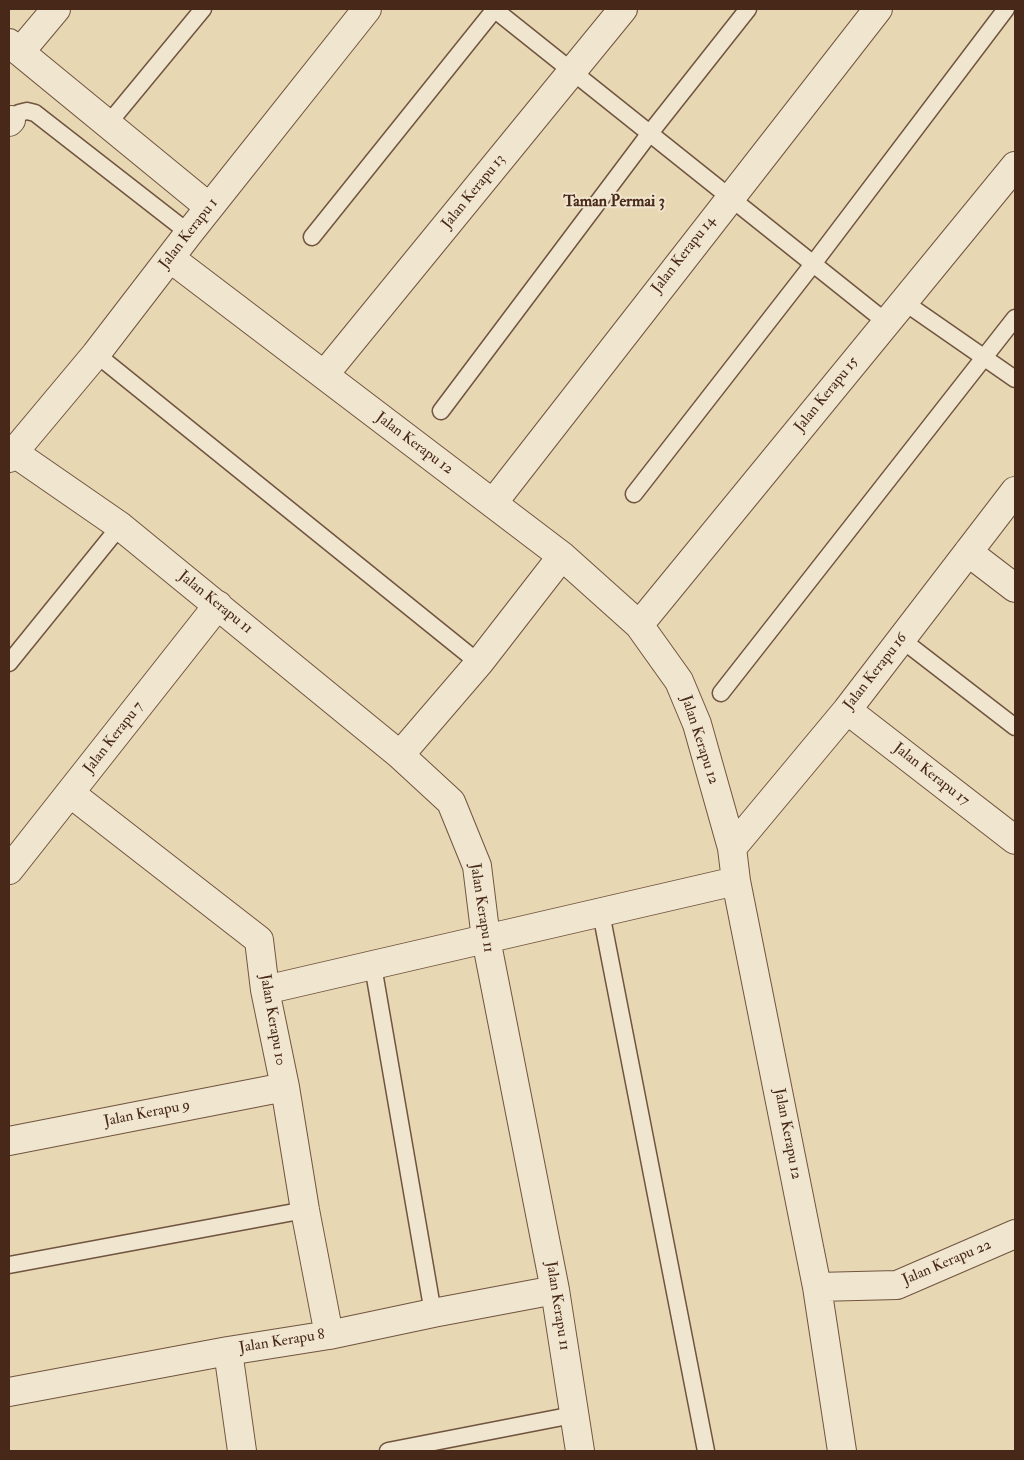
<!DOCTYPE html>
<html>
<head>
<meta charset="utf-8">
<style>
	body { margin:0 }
	#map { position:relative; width:1024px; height:1460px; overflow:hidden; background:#e8d7b3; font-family:"IM FELL Double Pica",serif }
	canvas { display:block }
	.frame { position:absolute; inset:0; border:10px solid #482919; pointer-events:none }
</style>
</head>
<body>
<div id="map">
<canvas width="1024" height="1460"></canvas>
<div class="frame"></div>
</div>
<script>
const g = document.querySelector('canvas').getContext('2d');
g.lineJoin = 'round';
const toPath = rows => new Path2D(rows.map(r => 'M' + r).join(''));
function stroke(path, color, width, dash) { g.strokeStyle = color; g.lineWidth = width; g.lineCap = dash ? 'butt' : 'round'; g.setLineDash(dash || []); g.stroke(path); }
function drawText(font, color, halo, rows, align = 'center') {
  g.font = font + ' "IM FELL Double Pica",serif'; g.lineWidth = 4; g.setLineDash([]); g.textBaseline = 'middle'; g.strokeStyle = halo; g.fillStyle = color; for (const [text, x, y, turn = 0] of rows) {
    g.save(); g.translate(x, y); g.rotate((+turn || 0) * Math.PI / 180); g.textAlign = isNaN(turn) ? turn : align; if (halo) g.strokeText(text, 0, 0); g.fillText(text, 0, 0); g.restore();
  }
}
const lane = toPath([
	[494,9,886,322],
	[11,120,19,113,27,111,35,113,189,233],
	[108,124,203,9],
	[312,237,495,9],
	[904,302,1015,379],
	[96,354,479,663],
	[441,411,650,133,748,9],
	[634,494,813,264,1006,9],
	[901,639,1015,727],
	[9,663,120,526],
	[721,693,1015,318],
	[601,913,706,1451],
	[373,966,433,1313],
	[9,1265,305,1210],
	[388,1451,573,1415]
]);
const street = toPath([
	[9,43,209,207],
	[20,52,56,9],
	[9,122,11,120],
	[170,258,562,556,639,625,679,681,697,724,732,848,736,881,817,1287,842,1451],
	[324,375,623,9],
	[13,452,120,526,400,755,451,802,477,866,486,939,555,1290,580,1451],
	[9,458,96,354,189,233,367,9],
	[493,503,878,9],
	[968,552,1015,588],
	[639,625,1015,166],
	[847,710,1015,840],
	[400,755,479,663,562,556],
	[70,793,259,940,265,990,285,1087,305,1210,329,1335],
	[732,848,847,710,1015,491],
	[9,870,218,605],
	[265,990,736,881],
	[9,1141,285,1087],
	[817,1287,897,1285,1015,1234],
	[228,1351,242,1451],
	[9,1392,228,1351,329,1335,433,1313,555,1290]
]);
stroke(lane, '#705440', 19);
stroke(street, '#705440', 30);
stroke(lane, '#f0e5ce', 16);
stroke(street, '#f0e5ce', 28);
drawText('15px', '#482919', '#f0e5ce', [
	["Jalan Kerapu 13",474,192,-51],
	["Jalan Kerapu 1",189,234,-52],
	["Jalan Kerapu 14",684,255,-52],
	["Jalan Kerapu 15",827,395,-51],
	["Jalan Kerapu 12",414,444,37],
	["Jalan Kerapu 11",215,603,39],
	["Jalan Kerapu 16",876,672,-52],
	["Jalan Kerapu 7",114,738,-52],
	["Jalan Kerapu 12",699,740,72],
	["Jalan Kerapu 17",931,775,38],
	["Jalan Kerapu 11",481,908,81],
	["Jalan Kerapu 10",272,1020,80],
	["Jalan Kerapu 9",147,1114,-11],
	["Jalan Kerapu 12",787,1134,79],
	["Jalan Kerapu 22",947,1263,-23],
	["Jalan Kerapu 11",557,1306,81],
	["Jalan Kerapu 8",282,1342,-9]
]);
drawText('bold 16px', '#482919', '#f0e5ce', [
	["Taman Permai 3",614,203]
]);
</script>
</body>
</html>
